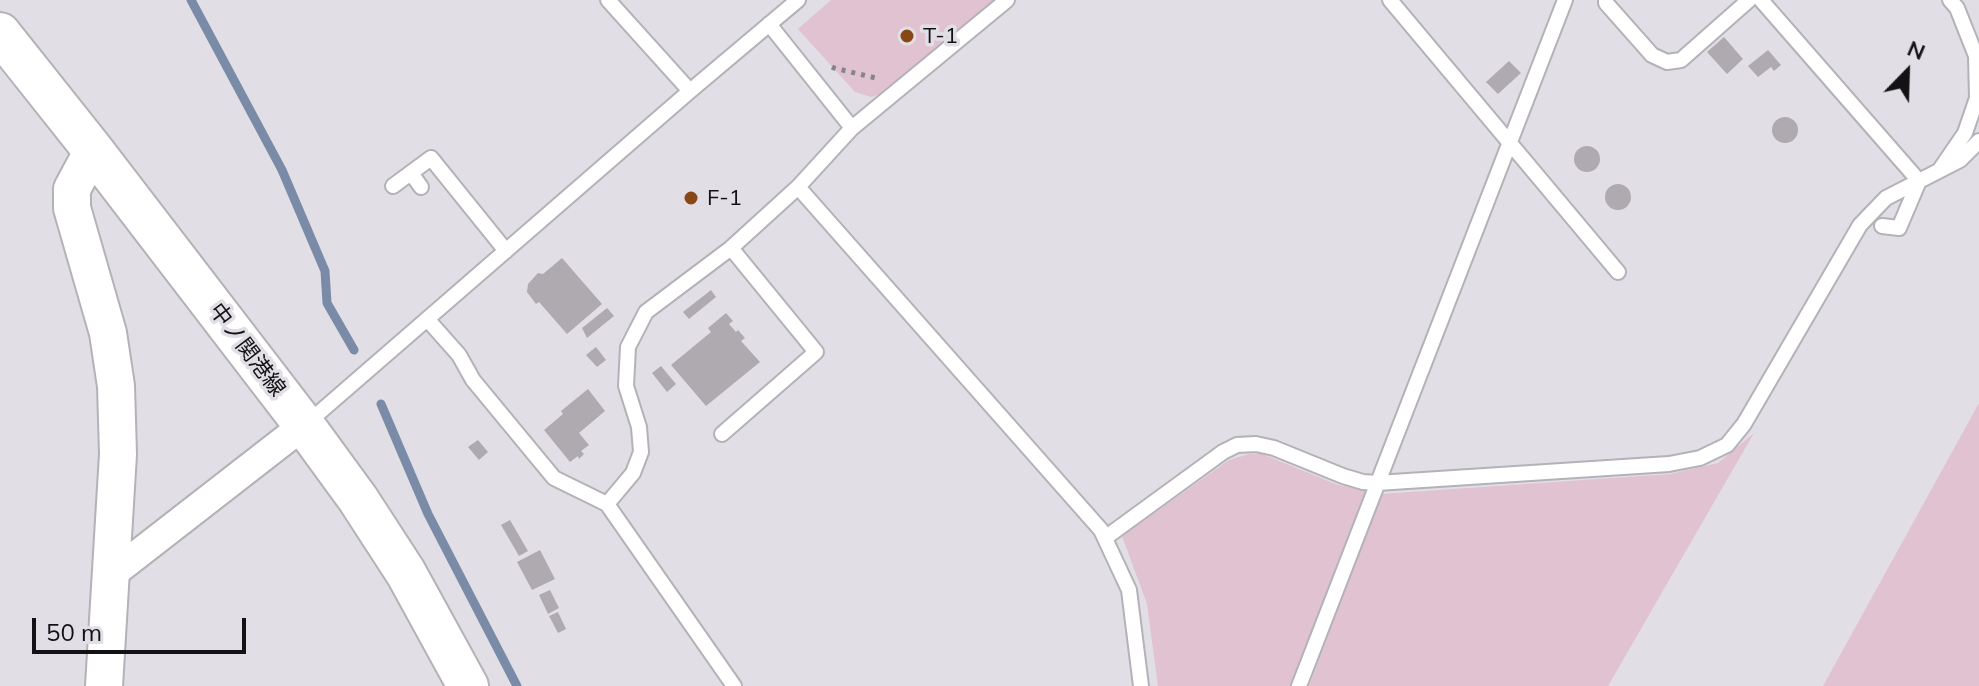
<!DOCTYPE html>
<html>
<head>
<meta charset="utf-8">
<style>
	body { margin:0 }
	#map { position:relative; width:1979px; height:686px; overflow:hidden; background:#e1dfe5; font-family:Mulish,sans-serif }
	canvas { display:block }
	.north { position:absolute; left:1867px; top:32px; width:80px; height:80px; -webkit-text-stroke:6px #e1dfe5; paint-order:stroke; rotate:23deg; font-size:22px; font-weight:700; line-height:32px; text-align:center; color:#121113 }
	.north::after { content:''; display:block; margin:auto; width:28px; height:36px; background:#121113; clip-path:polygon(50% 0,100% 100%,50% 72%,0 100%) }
	.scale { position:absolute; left:32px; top:618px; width:214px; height:36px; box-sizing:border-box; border:4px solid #121113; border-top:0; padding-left:10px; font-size:24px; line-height:28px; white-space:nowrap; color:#121113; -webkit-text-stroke:6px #e1dfe5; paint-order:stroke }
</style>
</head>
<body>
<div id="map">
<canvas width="1979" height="686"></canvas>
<div class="north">N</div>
<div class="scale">50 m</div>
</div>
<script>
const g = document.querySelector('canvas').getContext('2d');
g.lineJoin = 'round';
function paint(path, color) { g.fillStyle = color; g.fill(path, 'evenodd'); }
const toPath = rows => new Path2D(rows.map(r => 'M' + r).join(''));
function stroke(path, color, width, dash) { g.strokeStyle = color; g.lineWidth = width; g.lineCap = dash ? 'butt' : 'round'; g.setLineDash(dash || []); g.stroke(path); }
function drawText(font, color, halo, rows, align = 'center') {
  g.font = font + ' Mulish,"Noto Sans JP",sans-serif'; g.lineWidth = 7; g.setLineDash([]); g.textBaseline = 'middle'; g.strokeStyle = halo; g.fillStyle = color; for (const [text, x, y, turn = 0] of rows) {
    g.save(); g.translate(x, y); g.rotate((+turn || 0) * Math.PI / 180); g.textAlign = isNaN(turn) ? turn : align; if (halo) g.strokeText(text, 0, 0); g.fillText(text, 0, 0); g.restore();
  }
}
paint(toPath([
	[831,0,999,0,887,92,871,97,855,92,798,29],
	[1979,403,1979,686,1823,686],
	[1754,433,1608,686,1309,686,1381,494,1670,474,1718,463],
	[1249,454,1262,454,1338,485,1370,490,1295,686,1158,686,1147,604,1122,536,1229,460]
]), '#e1c2d1');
stroke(toPath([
	[191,0,282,170,325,271,327,303,354,350],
	[381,404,428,514,517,686]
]), '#798ba7', 9);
paint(toPath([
	[1724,37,1743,59,1727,74,1707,52],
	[1768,50,1781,65,1774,71,1771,67,1758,77,1748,66],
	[1509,61,1521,73,1498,94,1486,82],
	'1772 130a13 13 0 1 1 26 0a13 13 0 1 1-26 0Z',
	'1574 159a13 13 0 1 1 26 0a13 13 0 1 1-26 0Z',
	'1605 197a13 13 0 1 1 26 0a13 13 0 1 1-26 0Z',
	[562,258,602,304,567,334,539,302,536,304,527,292,528,284,538,273,543,274],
	[711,290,716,297,689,319,683,312],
	[607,308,614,316,587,338,582,328],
	[726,313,733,321,729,324,736,332,738,330,745,338,741,341,760,362,706,406,671,365,711,332,708,328],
	[596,347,606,360,597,367,586,355],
	[661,366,676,384,667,392,652,373],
	[588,389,605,411,579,433,589,445,581,451,584,454,579,459,578,456,570,462,544,430,563,414,561,411],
	[478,440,488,452,479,460,468,447],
	[510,520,528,551,519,556,501,525],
	[540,550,555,579,532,590,517,562],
	[550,590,559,608,548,614,539,595],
	[558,612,566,629,558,633,549,616]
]), '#aeaaaf');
const service = toPath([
	[608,0,690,91],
	[1390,0,1618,272],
	[1606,0,1606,3,1652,55,1667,62,1681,60,1749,0],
	[1761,0,1919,181,1960,160,1979,141],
	[769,24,852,128],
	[1941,168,1965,133,1977,98,1976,56,1957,8,1950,0],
	[411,173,421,187],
	[393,186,431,158,506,251],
	[798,187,1101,530,1129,590,1141,686],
	[427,319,459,355,473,380,554,478,607,504,734,686],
	[305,425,690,91,798,0],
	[722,434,816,352,731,248],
	[607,504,633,473,641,452,639,427,626,386,628,347,646,312,731,248,798,187,852,128,1007,0],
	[1105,538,1223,452,1237,445,1256,444,1274,448,1343,476,1363,482,1377,483,1669,464,1700,458,1727,445,1744,424,1860,225,1886,198,1919,181,1899,228,1882,226],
	[1299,686,1565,0]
]);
const minor = toPath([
	[111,575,304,425]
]);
const tertiary = toPath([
	[93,150,72,189,72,208,108,333,116,386,118,454,104,686]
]);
const secondary = toPath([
	[0,33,93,150,304,425,358,499,406,573,468,686]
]);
stroke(service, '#b4b2b8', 18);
stroke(minor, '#b4b2b8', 32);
stroke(tertiary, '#b4b2b8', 40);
stroke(secondary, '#b4b2b8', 44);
stroke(toPath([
	[832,67,834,68,880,79]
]), '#868488', 5, [4, 6]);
stroke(service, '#fff', 14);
stroke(minor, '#fff', 28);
stroke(tertiary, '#fff', 36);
stroke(secondary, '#fff', 40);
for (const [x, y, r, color] of [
	[907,36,8,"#884714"],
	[691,198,8,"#884714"]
]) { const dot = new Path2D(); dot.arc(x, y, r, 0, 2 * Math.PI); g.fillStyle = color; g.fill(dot); stroke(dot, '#e1dfe5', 3); }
drawText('22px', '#121113', '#e1dfe5', [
	["T-1",923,36],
	["F-1",707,198]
], 'left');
drawText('22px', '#121113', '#e1dfe5', [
	["中ノ関港線",247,350,53]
]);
</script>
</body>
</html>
